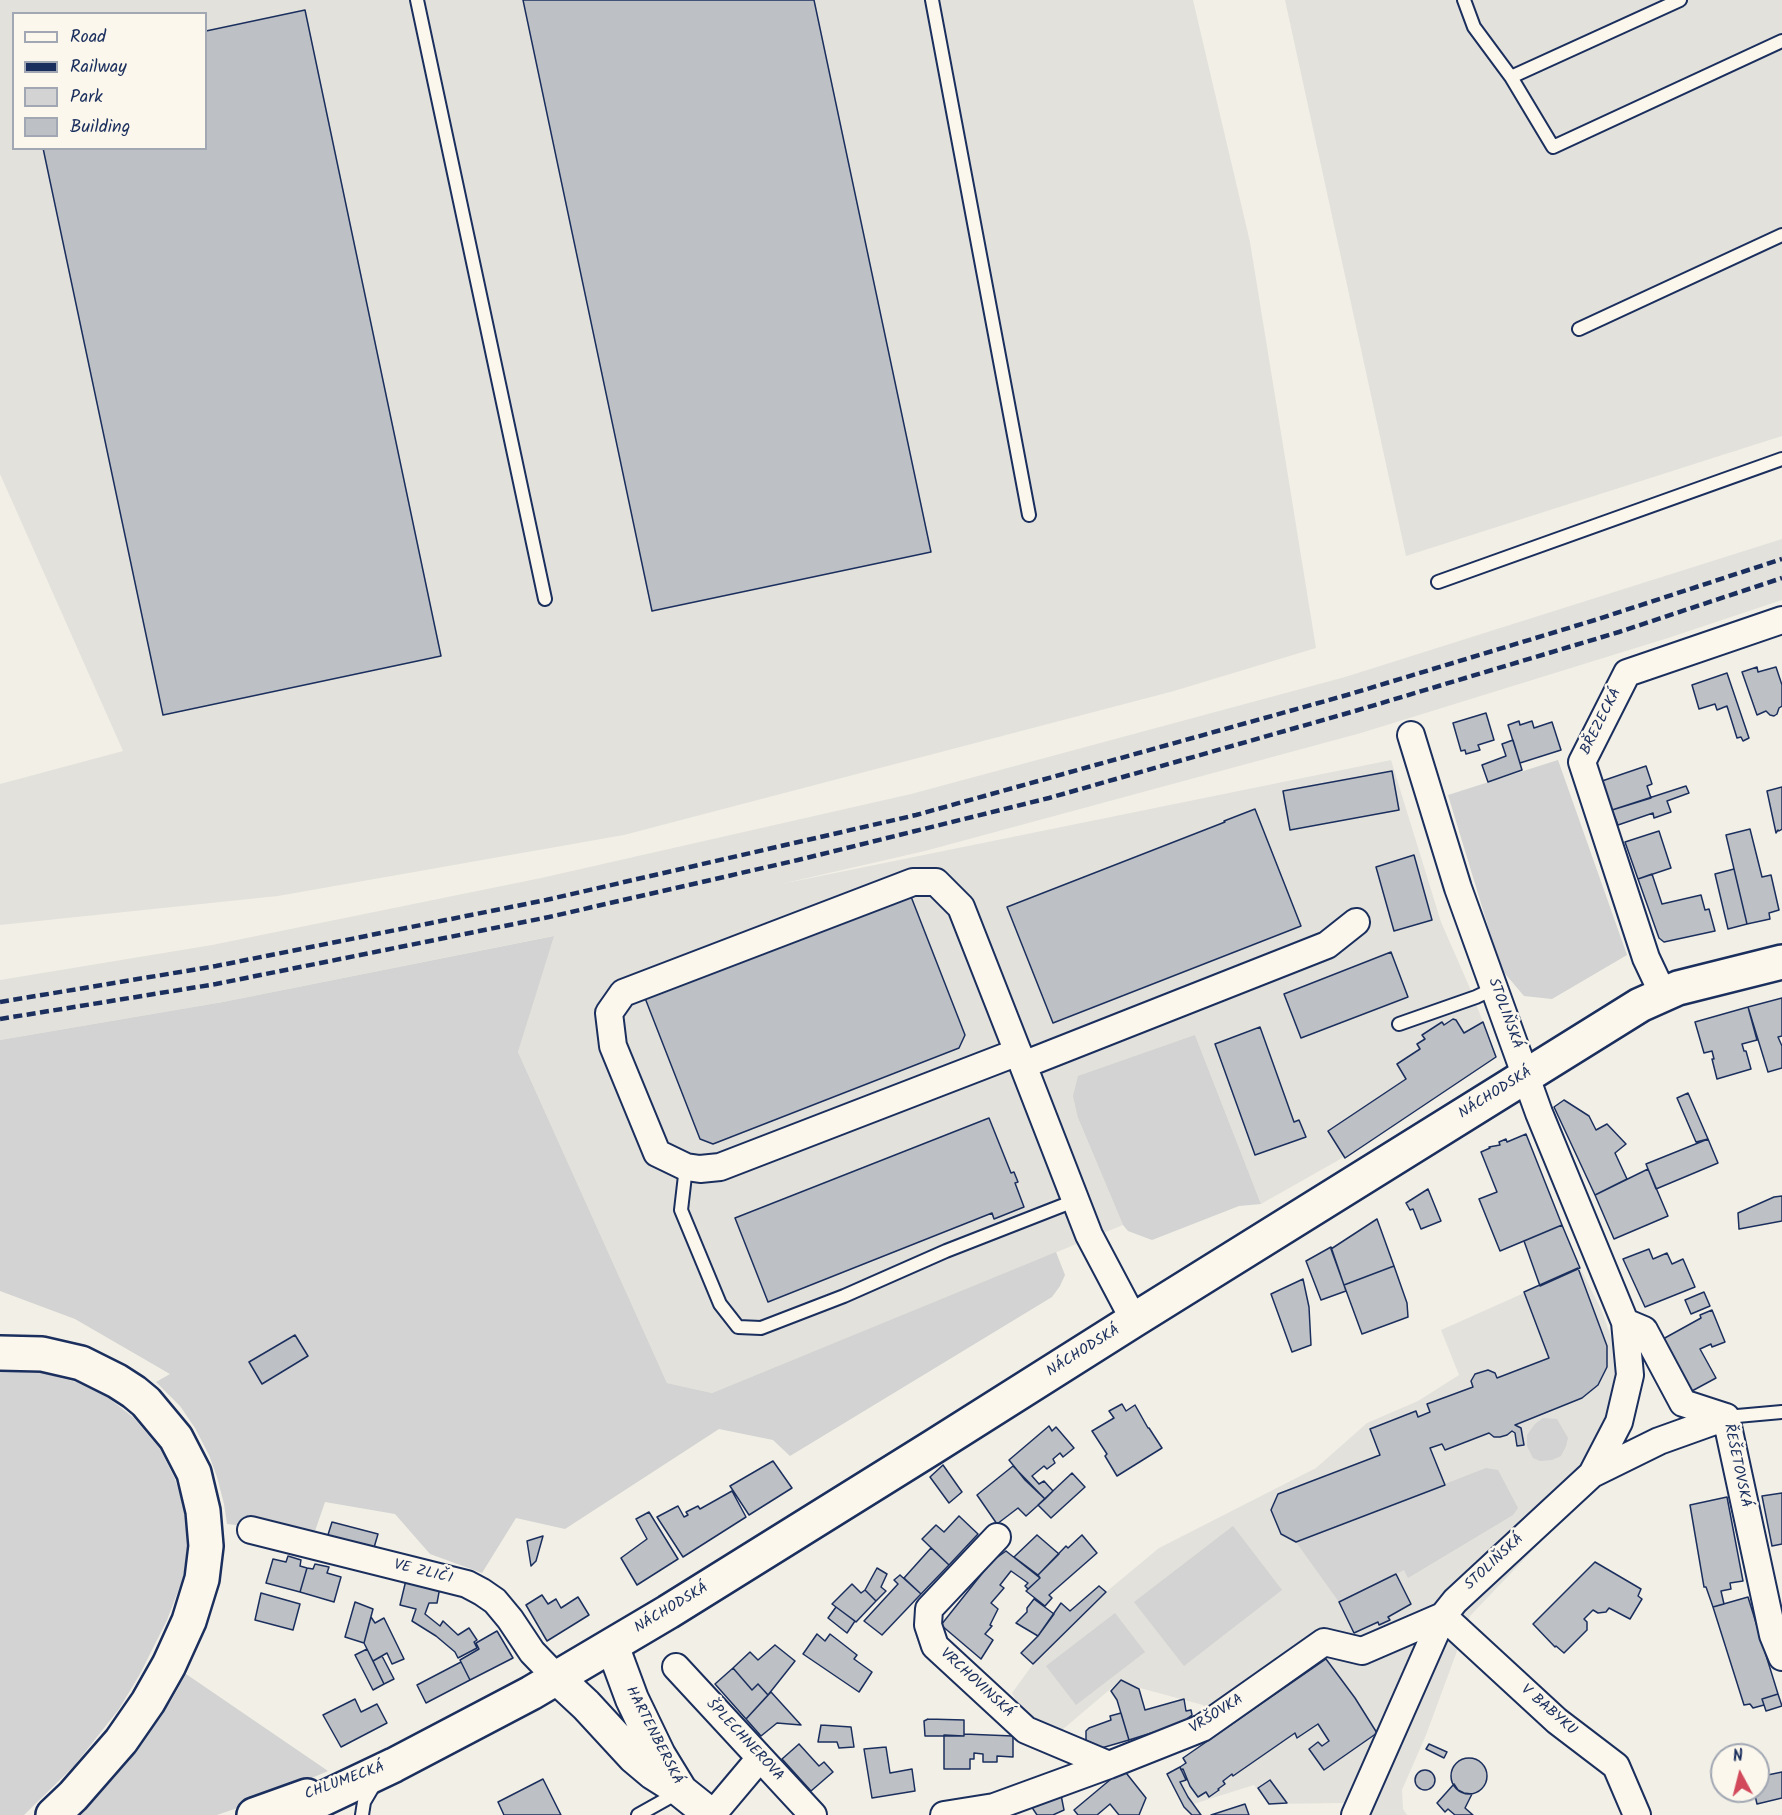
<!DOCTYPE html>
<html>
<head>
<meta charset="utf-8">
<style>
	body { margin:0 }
	#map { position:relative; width:1782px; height:1815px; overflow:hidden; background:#f2efe6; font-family:Kalam,sans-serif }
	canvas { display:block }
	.legend { position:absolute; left:12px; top:12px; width:195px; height:138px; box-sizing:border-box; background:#fbf7ec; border:2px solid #a1a7b3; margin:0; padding:8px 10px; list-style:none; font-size:18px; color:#1b2f5e }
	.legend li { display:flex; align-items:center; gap:12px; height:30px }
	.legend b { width:30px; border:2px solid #a1a7b3 }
	.north { position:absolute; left:1710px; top:1743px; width:60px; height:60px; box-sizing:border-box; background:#fbf7ec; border:2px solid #a1a7b3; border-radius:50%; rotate:353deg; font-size:16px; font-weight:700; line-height:24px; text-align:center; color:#1b2f5e }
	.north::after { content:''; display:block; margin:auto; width:21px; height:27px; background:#d1495b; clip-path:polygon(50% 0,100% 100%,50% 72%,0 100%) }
</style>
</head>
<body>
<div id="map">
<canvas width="1782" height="1815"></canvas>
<ul class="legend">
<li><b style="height:8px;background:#fbf7ec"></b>Road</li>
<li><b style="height:8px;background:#1b2f5e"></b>Railway</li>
<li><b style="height:16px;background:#d2d3d2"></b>Park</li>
<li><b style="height:16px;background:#bdc0c4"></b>Building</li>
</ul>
<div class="north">N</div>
</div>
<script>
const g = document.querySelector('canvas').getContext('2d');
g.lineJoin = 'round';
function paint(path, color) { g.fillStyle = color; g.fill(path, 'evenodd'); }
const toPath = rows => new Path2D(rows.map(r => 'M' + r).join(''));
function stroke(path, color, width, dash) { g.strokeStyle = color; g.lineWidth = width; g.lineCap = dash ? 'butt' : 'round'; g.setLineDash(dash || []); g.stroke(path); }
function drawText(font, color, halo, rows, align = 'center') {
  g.font = font + ' Kalam,sans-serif'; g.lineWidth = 5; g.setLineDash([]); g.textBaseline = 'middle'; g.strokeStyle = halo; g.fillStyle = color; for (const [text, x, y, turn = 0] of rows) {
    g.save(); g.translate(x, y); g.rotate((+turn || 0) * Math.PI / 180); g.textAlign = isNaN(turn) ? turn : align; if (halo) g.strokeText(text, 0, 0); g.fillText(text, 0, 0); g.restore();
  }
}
paint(toPath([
	[0,0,1193,0,1250,242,1316,648,1174,691,624,835,278,896,0,925,0,784,123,751,0,474],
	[14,14,206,14,206,148,14,148],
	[1285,0,1782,0,1782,436,1406,556],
	[1782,539,1782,600,1668,638,1361,733,925,851,781,884,1391,760,1441,922,1469,986,1496,1055,1337,1161,1261,1204,1195,1035,1078,1118,1123,1225,712,1393,667,1383,518,1052,553,936,223,1002,0,1040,0,980,212,945,541,878,911,794,1345,677],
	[1580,1268,1601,1309,1616,1351,1619,1379,1615,1410,1574,1507,1470,1616,1426,1735,1402,1790,1403,1809,1407,1815,1362,1815,1345,1803,1269,1804,1254,1785,1184,1807,1167,1774,1186,1764,1183,1758,1220,1729,1203,1705,1140,1688,1121,1680,1055,1736,1029,1725,1012,1693,1033,1664,1106,1592,1159,1548,1316,1468,1367,1423,1418,1401,1459,1375,1441,1330]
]), '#e2e1dc');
paint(toPath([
	[1558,760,1627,955,1552,999,1524,996,1501,969,1448,795],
	[554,936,518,1052,667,1383,712,1393,1056,1252,1065,1275,1060,1286,1052,1297,790,1456,773,1440,719,1429,565,1529,516,1518,482,1573,430,1554,395,1514,325,1502,314,1534,227,1524,224,1504,217,1477,209,1455,195,1428,180,1406,156,1382,170,1374,75,1319,0,1291,0,1040,223,1002],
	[1195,1035,1261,1204,1239,1206,1152,1240,1128,1231,1123,1225,1078,1118,1073,1096,1078,1076],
	[0,1371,43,1373,76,1382,107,1397,133,1417,160,1449,175,1479,184,1508,188,1541,183,1578,167,1620,140,1674,119,1709,74,1766,24,1815,0,1815],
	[1543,1418,1557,1419,1568,1438,1566,1446,1561,1456,1552,1460,1540,1461,1533,1458,1527,1446,1527,1435,1535,1424],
	[1486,1468,1498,1470,1518,1508,1513,1515,1408,1578,1404,1570,1339,1602,1296,1542],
	[1233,1526,1282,1590,1184,1666,1134,1602],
	[1115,1613,1145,1652,1076,1705,1046,1666],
	[186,1674,328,1771,258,1801,217,1815,77,1815,98,1795,129,1761,171,1701]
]), '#d2d3d2');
const building = toPath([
	[523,0,814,0,931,552,652,611,523,0],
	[305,10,441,656,163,715,43,148,206,148,206,31,305,10],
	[1757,667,1758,672,1776,667,1782,685,1782,706,1779,708,1777,714,1774,716,1770,715,1766,711,1757,715,1742,672,1757,667],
	[1727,673,1749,738,1743,741,1741,737,1737,738,1727,706,1717,710,1715,704,1699,709,1692,685,1727,673],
	[1486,713,1494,740,1478,745,1480,750,1466,754,1465,750,1461,751,1453,723,1486,713],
	[1519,721,1520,725,1532,721,1534,728,1552,722,1561,750,1520,763,1508,725,1519,721],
	[1513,740,1522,770,1488,782,1482,765,1506,756,1502,744,1513,740],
	[1646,766,1652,784,1647,786,1651,798,1612,810,1602,781,1646,766],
	[1392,771,1399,810,1290,830,1283,791,1392,771],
	[1686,786,1689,793,1667,801,1671,812,1654,818,1653,813,1618,825,1612,810,1686,786],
	[1782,787,1782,829,1779,831,1778,830,1776,833,1767,791,1782,787],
	[1255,809,1301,926,1053,1023,1007,907,1225,822,1224,821,1255,809],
	[1750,829,1762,877,1771,875,1779,910,1769,913,1770,919,1747,924,1726,835,1750,829],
	[1659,831,1671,868,1638,879,1625,842,1659,831],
	[1414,855,1432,920,1394,931,1376,867,1414,855],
	[1734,869,1747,924,1728,929,1715,874,1734,869],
	[1652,874,1662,904,1701,895,1705,910,1709,909,1715,931,1664,942,1659,938,1638,879,1652,874],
	[910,894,965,1035,959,1048,713,1144,700,1139,645,998,910,894],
	[1391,952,1408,997,1301,1038,1284,994,1391,952],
	[1782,998,1782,1036,1778,1037,1782,1046,1782,1068,1768,1072,1748,1007,1782,998],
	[1748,1007,1757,1040,1742,1044,1744,1051,1746,1051,1751,1069,1717,1079,1712,1059,1714,1059,1712,1051,1704,1053,1695,1022,1748,1007],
	[1453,1019,1456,1020,1464,1033,1483,1022,1496,1057,1345,1158,1328,1131,1406,1079,1397,1064,1420,1049,1417,1044,1425,1039,1422,1035,1442,1022,1444,1025,1453,1019],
	[1260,1027,1294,1122,1299,1120,1306,1137,1255,1155,1215,1044,1260,1027],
	[1688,1093,1708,1139,1696,1142,1677,1098,1688,1093],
	[1564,1100,1589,1116,1596,1130,1607,1124,1626,1144,1615,1153,1627,1179,1595,1195,1554,1107,1564,1100],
	[989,1118,1011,1173,1014,1172,1018,1182,1015,1183,1024,1207,994,1219,992,1213,768,1302,735,1218,989,1118],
	[1526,1134,1562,1225,1500,1251,1479,1199,1497,1192,1481,1152,1490,1148,1489,1147,1500,1145,1499,1142,1506,1139,1507,1142,1526,1134],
	[1708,1139,1718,1163,1656,1189,1646,1164,1708,1139],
	[1648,1169,1668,1216,1614,1239,1595,1195,1648,1169],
	[1428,1189,1441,1221,1421,1229,1413,1209,1410,1210,1406,1203,1428,1189],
	[1782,1196,1782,1221,1739,1229,1738,1213,1774,1197,1782,1196],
	[1377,1219,1394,1266,1344,1285,1331,1249,1377,1219],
	[1562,1225,1580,1268,1540,1286,1524,1241,1562,1225],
	[1331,1247,1346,1291,1321,1300,1306,1261,1331,1247],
	[1649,1249,1653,1259,1667,1253,1672,1264,1683,1259,1695,1287,1645,1307,1623,1259,1649,1249],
	[1394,1266,1407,1303,1408,1317,1362,1334,1344,1285,1394,1266],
	[1578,1268,1607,1346,1607,1367,1598,1385,1582,1398,1515,1425,1521,1428,1524,1445,1517,1446,1515,1433,1512,1431,1507,1435,1500,1437,1494,1437,1489,1433,1445,1450,1442,1444,1430,1448,1445,1485,1296,1542,1281,1534,1271,1510,1278,1494,1380,1455,1370,1429,1416,1411,1418,1417,1430,1412,1427,1404,1473,1387,1471,1381,1475,1374,1488,1370,1495,1373,1497,1378,1549,1358,1524,1292,1578,1268],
	[1303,1279,1309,1307,1311,1345,1292,1352,1271,1294,1303,1279],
	[1704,1292,1710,1306,1691,1314,1685,1300,1704,1292],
	[1712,1310,1725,1342,1712,1347,1711,1344,1700,1349,1716,1378,1692,1391,1663,1339,1701,1318,1700,1315,1712,1310],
	[295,1335,308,1356,262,1384,249,1362,295,1335],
	[1122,1404,1126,1411,1135,1405,1148,1428,1149,1428,1162,1448,1117,1476,1105,1456,1107,1454,1092,1431,1114,1418,1109,1411,1122,1404],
	[1049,1426,1052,1431,1056,1427,1074,1448,1063,1457,1060,1453,1053,1459,1055,1463,1047,1469,1044,1466,1032,1476,1039,1484,1044,1481,1053,1491,1045,1499,1025,1480,1009,1460,1049,1426],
	[773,1461,792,1488,749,1515,730,1486,773,1461],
	[943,1465,962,1492,949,1503,930,1477,943,1465],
	[1013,1466,1045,1499,1026,1516,1018,1508,997,1524,977,1495,1013,1466],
	[1072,1473,1085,1487,1051,1518,1038,1505,1072,1473],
	[732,1491,746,1517,683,1557,657,1517,678,1506,684,1517,688,1515,686,1512,698,1506,700,1509,732,1491],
	[1782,1493,1782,1544,1772,1546,1762,1496,1782,1493],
	[1727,1497,1743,1581,1730,1583,1731,1589,1721,1591,1724,1604,1713,1607,1706,1587,1704,1587,1690,1505,1727,1497],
	[649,1512,678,1559,637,1585,621,1558,647,1539,636,1519,649,1512],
	[959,1516,978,1534,949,1565,922,1539,936,1525,944,1532,959,1516],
	[332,1522,378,1534,373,1551,327,1538,332,1522],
	[1037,1535,1059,1554,1038,1575,1014,1557,1037,1535],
	[1082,1535,1097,1553,1049,1595,1052,1598,1045,1606,1026,1591,1040,1578,1038,1575,1066,1546,1068,1548,1082,1535],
	[543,1536,536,1561,531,1566,527,1541,543,1536],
	[931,1548,949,1565,921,1594,904,1578,931,1548],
	[1006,1551,1040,1578,1028,1589,1025,1586,1028,1583,1011,1571,1000,1585,1004,1588,991,1603,998,1609,990,1625,992,1626,985,1634,993,1640,981,1659,941,1625,992,1561,1006,1551],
	[288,1556,301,1560,300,1566,307,1568,300,1592,266,1583,273,1559,286,1562,288,1556],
	[1595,1562,1641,1589,1638,1596,1642,1599,1630,1619,1609,1608,1606,1612,1598,1613,1593,1610,1584,1619,1587,1622,1587,1630,1564,1653,1556,1646,1555,1647,1533,1624,1595,1562],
	[315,1564,329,1567,327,1573,341,1577,334,1602,300,1592,307,1568,313,1569,315,1564],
	[877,1568,887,1574,881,1587,886,1591,876,1601,865,1590,877,1568],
	[1396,1574,1411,1604,1388,1617,1390,1620,1379,1625,1378,1622,1354,1633,1339,1602,1396,1574],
	[900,1575,921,1594,882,1635,864,1621,898,1584,894,1580,900,1575],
	[406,1580,440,1587,437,1603,429,1603,425,1614,440,1626,443,1621,458,1635,469,1628,477,1640,474,1642,477,1648,458,1658,455,1652,436,1636,412,1621,416,1609,400,1605,406,1580],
	[852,1584,861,1593,865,1590,876,1601,856,1622,832,1604,852,1584],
	[1099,1586,1106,1592,1033,1664,1021,1653,1038,1636,1061,1603,1070,1611,1099,1586],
	[261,1593,300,1604,293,1630,255,1620,261,1593],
	[542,1595,548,1604,556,1599,561,1608,578,1597,589,1615,547,1641,526,1605,542,1595],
	[1748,1597,1778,1694,1762,1699,1764,1705,1753,1708,1750,1704,1744,1705,1713,1607,1748,1597],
	[1034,1599,1054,1614,1038,1636,1016,1623,1027,1612,1027,1608,1034,1599],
	[355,1602,373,1609,364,1643,345,1637,355,1602],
	[836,1607,855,1621,847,1633,828,1618,836,1607],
	[371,1617,375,1623,384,1618,404,1659,392,1664,387,1653,373,1661,364,1643,371,1617],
	[497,1631,513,1658,470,1680,460,1660,479,1649,476,1643,497,1631],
	[817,1634,825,1641,830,1634,857,1655,854,1659,872,1672,859,1692,803,1654,817,1634],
	[775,1645,795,1661,768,1695,758,1684,752,1690,733,1668,750,1652,758,1660,775,1645],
	[367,1649,384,1684,373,1690,355,1655,367,1649],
	[382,1656,394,1679,384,1684,373,1661,382,1656],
	[1326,1659,1355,1698,1377,1733,1324,1770,1309,1749,1318,1742,1322,1746,1329,1741,1318,1724,1297,1738,1295,1733,1233,1776,1232,1774,1223,1781,1225,1784,1218,1789,1219,1790,1209,1797,1206,1792,1198,1797,1190,1786,1183,1769,1181,1770,1180,1767,1186,1763,1183,1758,1326,1659],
	[461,1662,470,1680,426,1703,417,1685,461,1662],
	[733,1668,752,1690,758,1684,768,1695,746,1719,715,1684,733,1668],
	[1121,1680,1139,1689,1145,1710,1184,1699,1186,1711,1191,1710,1192,1715,1180,1724,1129,1740,1117,1700,1111,1691,1121,1680],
	[771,1692,801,1725,777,1723,761,1736,746,1719,771,1692],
	[1778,1694,1782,1706,1766,1711,1762,1699,1778,1694],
	[355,1699,361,1712,377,1704,387,1723,341,1747,323,1715,355,1699],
	[1121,1713,1129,1740,1098,1749,1086,1746,1086,1731,1089,1728,1111,1720,1110,1716,1121,1713],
	[928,1719,964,1720,964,1736,925,1736,924,1721,928,1719],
	[821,1725,851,1727,854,1747,839,1748,837,1742,818,1742,821,1725],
	[964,1734,1013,1736,1013,1757,997,1756,997,1762,983,1762,983,1754,974,1753,974,1759,970,1759,970,1769,944,1769,944,1735,964,1736,964,1734],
	[799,1744,819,1766,824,1762,833,1772,811,1791,782,1759,799,1744],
	[1429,1744,1447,1752,1444,1758,1426,1749,1429,1744],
	[886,1747,890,1773,912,1769,915,1791,872,1798,864,1749,886,1747],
	'1451 1776a18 18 0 1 1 36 0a18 18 0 1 1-36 0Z',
	[1180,1767,1186,1780,1180,1782,1188,1797,1201,1815,1192,1815,1184,1807,1167,1774,1180,1767],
	[1123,1769,1146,1798,1139,1815,1119,1815,1110,1804,1097,1815,1078,1815,1074,1810,1123,1769],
	'1415 1780a10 10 0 1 1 20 0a10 10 0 1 1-20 0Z',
	[1782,1772,1782,1798,1757,1804,1754,1791,1758,1791,1758,1777,1782,1772],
	[543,1779,561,1815,504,1815,498,1802,543,1779],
	[1270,1780,1287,1803,1269,1804,1258,1788,1270,1780],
	[1454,1784,1458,1790,1464,1793,1472,1794,1465,1808,1473,1815,1455,1815,1448,1809,1445,1812,1437,1803,1454,1784],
	[1061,1795,1064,1810,1053,1815,1037,1815,1031,1806,1061,1795],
	[1245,1804,1249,1815,1211,1815,1245,1804]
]);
paint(building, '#bdc0c4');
stroke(building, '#1b2f5e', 1.5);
const service = toPath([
	[417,0,545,599],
	[932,0,1029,515],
	[1464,0,1474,27,1511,77,1553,147,1782,41],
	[1511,77,1680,0],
	[1579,329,1782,235],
	[1438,582,1782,459],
	[1399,1024,1476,997,1495,988],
	[686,1167,681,1210,720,1304,738,1327,761,1328,844,1296,946,1251,1074,1201],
	[1726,1417,1782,1412],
	[362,1815,364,1802,374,1785],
	[638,1815,679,1792]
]);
const minor = toPath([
	[1663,994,1646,958,1582,762,1627,673,1782,620],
	[1018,1052,720,1167,700,1169,686,1167,657,1153,613,1046,609,1013,623,993,913,882,936,882,961,907,1023,1065],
	[1134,1320,1089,1235,1023,1065,1327,945,1356,922],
	[1625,1322,1644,1330,1683,1403,1726,1417],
	[1592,1474,1659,1441,1726,1417,1773,1635,1782,1657],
	[251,1530,467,1584,482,1592,495,1601,510,1619,532,1652,557,1678],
	[997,1537,929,1609,928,1625,935,1646,1026,1730,1109,1765],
	[1443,1616,1557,1721,1616,1766,1637,1815],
	[676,1667,813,1815],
	[712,1815,760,1758],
	[944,1815,994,1807,1109,1765,1202,1728,1324,1642,1362,1651,1443,1616],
	[1355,1815,1443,1616,1455,1601,1592,1474,1619,1422,1630,1375,1625,1322,1539,1113,1458,888,1411,735]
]);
const tertiary = toPath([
	[612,1645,632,1699,659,1755,681,1791,711,1815],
	[557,1678,586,1705,634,1757,653,1773,672,1785]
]);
const secondary = toPath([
	[254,1815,307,1796],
	[289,1815,394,1765,531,1693,668,1612,933,1447,1134,1320,1640,1005,1678,988,1782,962]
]);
const motorway = toPath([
	[0,1353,42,1354,81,1363,117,1381,134,1392,146,1402,176,1438,194,1473,203,1511,206,1546,202,1579,189,1621,169,1665,148,1702,121,1741,73,1796,53,1815]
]);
stroke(service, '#1b2f5e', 16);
stroke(minor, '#1b2f5e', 30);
stroke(tertiary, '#1b2f5e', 36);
stroke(secondary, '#1b2f5e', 38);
stroke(motorway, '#1b2f5e', 38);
stroke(service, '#fbf7ec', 12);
stroke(minor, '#fbf7ec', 26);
stroke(tertiary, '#fbf7ec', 32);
stroke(secondary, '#fbf7ec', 33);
stroke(motorway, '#fbf7ec', 33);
stroke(toPath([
	[0,1002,216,966,546,900,916,815,1347,695,1595,620,1782,559],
	[0,1019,216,984,549,917,798,860,1049,798,1355,711,1619,632,1782,578]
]), '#1b2f5e', 4.5, [9, 4.5]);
drawText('15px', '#1b2f5e', '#fbf7ec', [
	["BŘEZECKÁ",1602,722,-63],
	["STOLIŇSKÁ",1504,1014,70],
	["NÁCHODSKÁ",1496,1094,-32],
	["NÁCHODSKÁ",1084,1352,-32],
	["ŘEŠETOVSKÁ",1736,1466,78],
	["STOLIŇSKÁ",1495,1563,-43],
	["VE ZLIČI",423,1573,14],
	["NÁCHODSKÁ",672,1609,-31],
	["VRCHOVINSKÁ",976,1684,43],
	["V BABYKU",1548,1711,41],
	["VRŠOVKA",1217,1715,-32],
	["HARTENBERSKÁ",653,1736,63],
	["ŠPLECHNEROVA",744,1741,47],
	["CHLUMECKÁ",345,1782,-20]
]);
</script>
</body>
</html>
